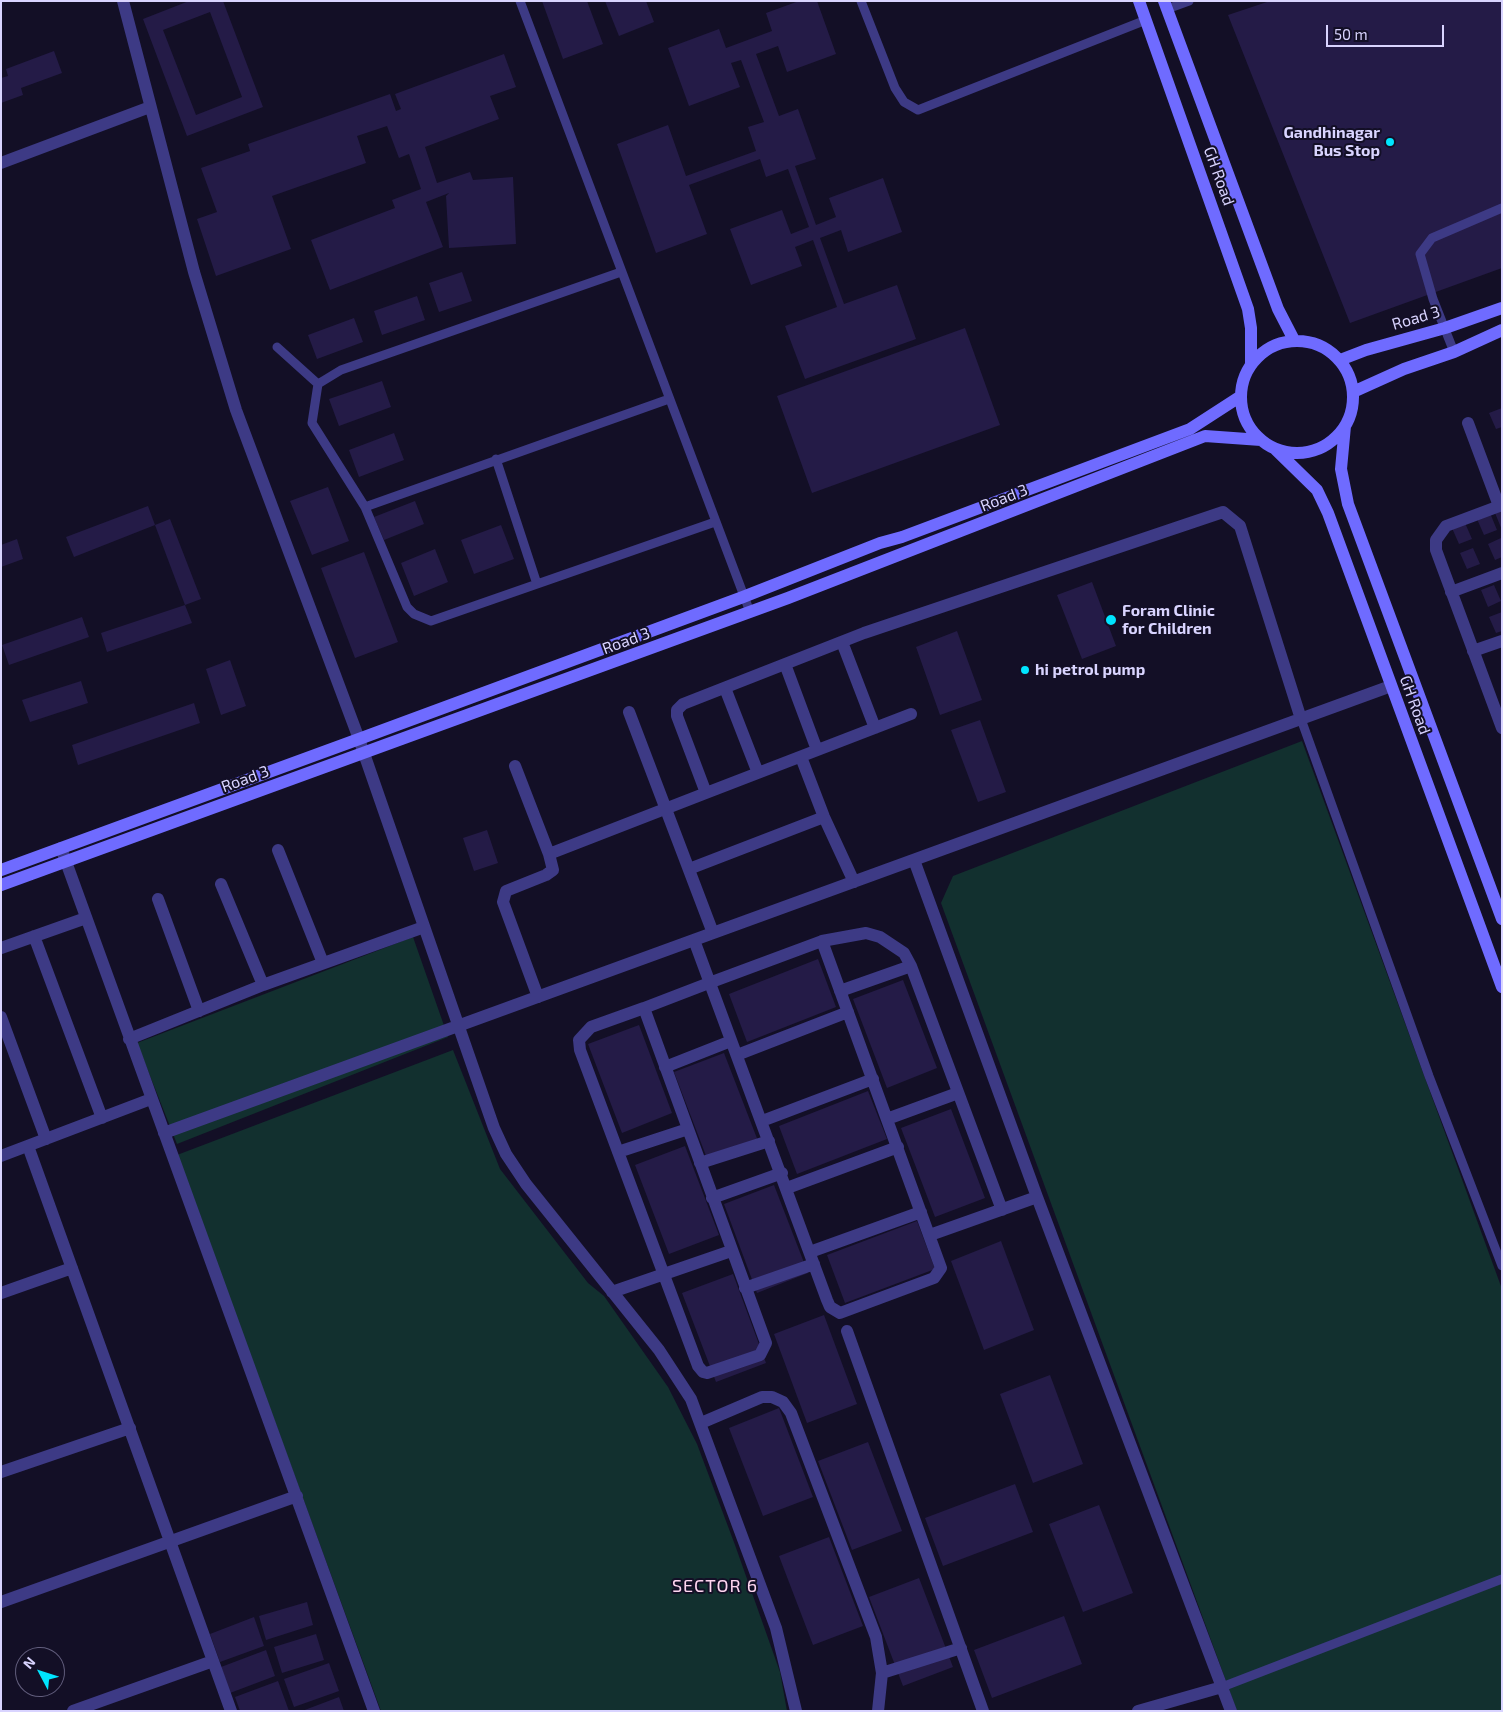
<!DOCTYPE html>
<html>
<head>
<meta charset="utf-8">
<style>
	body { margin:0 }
	#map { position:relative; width:1503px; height:1712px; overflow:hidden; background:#130f26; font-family:"Exo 2",sans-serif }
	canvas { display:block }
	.frame { position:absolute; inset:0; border:2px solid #d9d4ff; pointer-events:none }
	.north { position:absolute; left:15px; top:1647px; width:50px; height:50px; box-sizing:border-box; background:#130f26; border:1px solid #625e7d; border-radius:50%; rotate:310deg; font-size:14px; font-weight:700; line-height:20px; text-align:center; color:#d9d4ff }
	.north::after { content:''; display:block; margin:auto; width:18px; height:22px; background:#00e5ff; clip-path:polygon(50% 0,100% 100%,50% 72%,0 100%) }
	.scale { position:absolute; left:1326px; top:25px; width:118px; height:22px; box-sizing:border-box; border:2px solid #d9d4ff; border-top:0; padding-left:6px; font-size:15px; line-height:18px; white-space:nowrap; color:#d9d4ff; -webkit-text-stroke:4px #130f26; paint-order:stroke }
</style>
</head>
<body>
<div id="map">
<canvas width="1503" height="1712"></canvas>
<div class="frame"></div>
<div class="north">N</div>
<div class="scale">50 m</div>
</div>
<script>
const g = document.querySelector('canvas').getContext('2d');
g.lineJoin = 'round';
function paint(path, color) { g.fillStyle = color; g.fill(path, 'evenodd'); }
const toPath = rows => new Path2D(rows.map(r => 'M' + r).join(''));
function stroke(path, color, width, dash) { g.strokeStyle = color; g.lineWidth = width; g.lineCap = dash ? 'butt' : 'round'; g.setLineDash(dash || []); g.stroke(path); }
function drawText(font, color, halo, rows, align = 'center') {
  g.font = font + ' "Exo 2",sans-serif'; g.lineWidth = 4; g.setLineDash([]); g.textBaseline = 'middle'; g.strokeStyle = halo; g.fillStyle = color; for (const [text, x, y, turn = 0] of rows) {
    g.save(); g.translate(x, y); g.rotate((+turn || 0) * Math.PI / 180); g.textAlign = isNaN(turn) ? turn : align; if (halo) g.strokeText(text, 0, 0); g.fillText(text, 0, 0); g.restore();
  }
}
paint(toPath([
	[1302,741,1502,1289,1502,1711,1237,1711,941,903,953,876],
	[413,937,448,1037,177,1144,137,1043],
	[453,1050,500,1169,588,1283,604,1296,668,1387,697,1444,735,1545,780,1672,787,1711,381,1711,177,1155]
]), '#12302f');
paint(toPath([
	[189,1,223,1,263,107,187,136,143,19],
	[210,12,242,97,196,115,163,30],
	[542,1,587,1,603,44,563,59],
	[605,1,646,1,654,22,619,36],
	[799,1,817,1,836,54,787,72,778,46,756,54,779,116,798,109,816,159,795,166,816,225,836,217,829,198,883,178,902,232,848,252,841,230,820,238,844,304,897,285,916,339,805,379,785,326,837,307,813,240,795,247,802,266,751,285,730,229,782,210,791,234,809,227,788,169,766,177,760,159,689,185,707,234,656,253,617,144,668,125,686,176,756,151,748,127,764,122,741,60,731,63,740,87,689,106,668,48,719,29,726,48,772,31,766,13],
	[1270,1,1502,1,1502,268,1350,323,1228,15],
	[54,51,62,73,21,88,23,95,1,103,1,78,8,76,6,69],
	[504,54,516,87,490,96,499,119,425,147,437,183,470,172,473,180,513,177,516,244,449,248,446,196,449,193,426,202,443,247,330,290,311,240,395,208,392,200,421,189,409,154,399,158,387,126,357,136,366,163,272,196,291,249,216,276,197,219,217,212,201,168,250,151,248,144,390,94,396,111,401,109,395,94],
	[462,272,472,301,439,312,429,283],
	[417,296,425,320,382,335,374,311],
	[354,318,363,342,317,359,308,335],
	[965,328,1000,425,812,493,777,396],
	[382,381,391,407,339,426,329,399],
	[1502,408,1502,427,1496,429,1489,413],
	[394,433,404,460,359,477,349,450],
	[328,487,349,541,312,555,290,501],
	[415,501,424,524,384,540,374,517],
	[148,506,155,525,74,557,66,537],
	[1502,510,1502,530,1495,513],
	[1490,513,1497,530,1484,535,1477,519],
	[170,519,201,599,185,605,155,525],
	[1465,523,1472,539,1459,544,1452,528],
	[501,525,514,559,474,574,461,540],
	[1501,538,1502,557,1495,560,1488,544],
	[17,539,23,559,1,567,1,545],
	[1473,548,1480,564,1467,569,1460,553],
	[435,549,448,582,414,596,401,563],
	[364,552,398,642,355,658,321,568],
	[1092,582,1116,646,1082,659,1057,595],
	[1494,585,1501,601,1488,607,1481,590],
	[185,605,192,623,107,652,101,633],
	[1502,612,1502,631,1496,633,1489,617],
	[82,617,89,637,9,665,2,645],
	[957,631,982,700,940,715,916,647],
	[230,660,246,706,221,715,206,669],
	[81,681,88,703,30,722,22,700],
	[194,703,200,723,78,765,72,745],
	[980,720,1006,792,978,802,951,730],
	[487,830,498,863,474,871,463,838],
	[818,959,836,1007,747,1042,729,994],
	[903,980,937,1068,887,1088,853,999],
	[639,1025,672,1113,622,1133,588,1044],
	[724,1053,758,1141,708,1161,674,1072],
	[868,1091,887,1139,797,1174,779,1126],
	[951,1109,985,1198,935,1217,901,1128],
	[685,1146,719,1235,669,1254,635,1165],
	[774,1185,808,1273,757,1293,724,1204],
	[917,1221,935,1269,845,1303,827,1255],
	[1001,1241,1034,1330,984,1350,951,1261],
	[733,1274,766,1363,716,1382,682,1293],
	[824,1315,857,1404,807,1423,774,1334],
	[1050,1375,1083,1464,1033,1483,1000,1394],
	[779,1408,813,1497,763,1516,729,1428],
	[868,1442,902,1531,852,1550,818,1461],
	[1015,1484,1033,1532,943,1566,925,1518],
	[1099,1505,1133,1593,1083,1612,1049,1524],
	[829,1537,863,1626,813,1645,779,1556],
	[919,1578,953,1667,903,1686,869,1597],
	[307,1602,313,1625,266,1640,259,1616],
	[1064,1616,1082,1664,992,1698,974,1650],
	[254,1617,264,1646,220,1662,210,1634],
	[316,1634,324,1660,282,1673,274,1647],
	[266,1650,275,1676,230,1693,221,1667],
	[329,1663,339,1691,294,1707,284,1679],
	[278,1681,289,1711,240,1711,235,1697],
	[339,1697,344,1711,302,1711]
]), '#241b47');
stroke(toPath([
	[520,1,750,612],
	[861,1,895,88,904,102,918,110,1146,20],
	[1167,9,1189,1],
	[621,272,341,370,318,384,312,423,365,507,407,607,414,614,431,621,715,522],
	[277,347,318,384],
	[1454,352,1433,299,1420,254,1432,238,1502,208],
	[496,459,537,584],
	[365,507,669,399],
	[1301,719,1429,1076,1502,1266],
	[1222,1687,1502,1579]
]), '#3d3a85', 9);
stroke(toPath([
	[123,1,194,272,236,410,359,739,494,1128,506,1154,526,1184,659,1350,691,1399,776,1628,796,1711],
	[1,163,150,107],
	[1468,423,1499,506],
	[1502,505,1446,526,1436,540,1436,550,1502,728],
	[1451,592,1502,573],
	[842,642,875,728],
	[1473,651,1502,641],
	[785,664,817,750],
	[725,688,758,773],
	[629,712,713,933],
	[911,714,706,793,677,716,677,710,683,704,864,633,1223,512,1240,526,1301,719],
	[801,757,824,817,854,882],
	[515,766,549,854],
	[61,848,374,1711],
	[278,850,323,963],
	[914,860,1037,1197,1231,1711],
	[689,869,824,817],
	[221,884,263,985],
	[158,899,199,1011],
	[34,936,102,1118],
	[694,940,827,1300,830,1307,840,1313,934,1278,941,1268,822,941],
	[1,948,86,918],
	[840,991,911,966],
	[538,997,503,902,506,891,546,875,553,870,549,854,706,793],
	[644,1008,766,1343,760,1355,707,1373,703,1372,698,1366,580,1050,579,1040,591,1027,644,1008,709,983,822,941,866,933,880,937,904,953,911,966,1002,1210],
	[1,1017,46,1139],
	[129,1039,263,985,424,927],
	[737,1055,848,1012],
	[665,1067,731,1041],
	[887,1119,958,1093],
	[762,1121,873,1079],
	[164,1133,1391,686],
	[28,1146,231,1711],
	[618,1152,688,1129],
	[1,1156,151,1099],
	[700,1163,769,1141],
	[787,1188,898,1147],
	[712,1198,782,1173],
	[930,1235,1037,1197],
	[810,1252,921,1212],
	[745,1288,814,1264],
	[612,1292,731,1251],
	[1,1293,72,1268],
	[847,1331,983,1711],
	[701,1423,762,1397,772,1397,783,1402,791,1413,876,1637,882,1673,878,1711],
	[1,1472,130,1428],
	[1,1602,297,1496],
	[882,1673,961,1648],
	[73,1711,213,1661],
	[1138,1711,1222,1687]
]), '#3d3a85', 12);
stroke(toPath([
	[1139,1,1248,309,1251,328,1251,364],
	[1164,1,1278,309,1294,340],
	'1241 397a56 56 0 1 1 112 0a56 56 0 1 1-112 0Z',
	[1340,360,1366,350,1445,328,1502,308],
	[1353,392,1404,369,1454,352,1502,330],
	[1345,426,1341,469,1348,504,1502,919],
	[1274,448,1317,490,1328,513,1502,987],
	[1,870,359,739,743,597,880,543,902,537,1190,429,1241,396],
	[1,885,788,598,1205,436,1261,440]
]), '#6f6bff', 12);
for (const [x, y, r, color] of [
	[1390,142,5,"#00e5ff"],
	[1111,620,6,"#00e5ff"],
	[1025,670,5,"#00e5ff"]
]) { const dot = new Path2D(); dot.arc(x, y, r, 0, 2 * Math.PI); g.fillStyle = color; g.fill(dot); stroke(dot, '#130f26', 2); }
drawText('bold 16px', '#d9d4ff', '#130f26', [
	["Gandhinagar",1380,133,"right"],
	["Bus Stop",1380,151,"right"],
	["Foram Clinic",1122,611],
	["for Children",1122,629],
	["hi petrol pump",1035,670]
], 'left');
drawText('16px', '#d9d4ff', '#130f26', [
	["GH Road",1219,176,70],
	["Road 3",1416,318,-16],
	["Road 3",1004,498,-21],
	["Road 3",626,641,-20],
	["GH Road",1415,705,70],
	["Road 3",245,779,-20]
]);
g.letterSpacing = '1px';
drawText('18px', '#ffd6f0', '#130f26', [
	["SECTOR 6",715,1586]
]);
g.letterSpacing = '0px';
</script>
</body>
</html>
